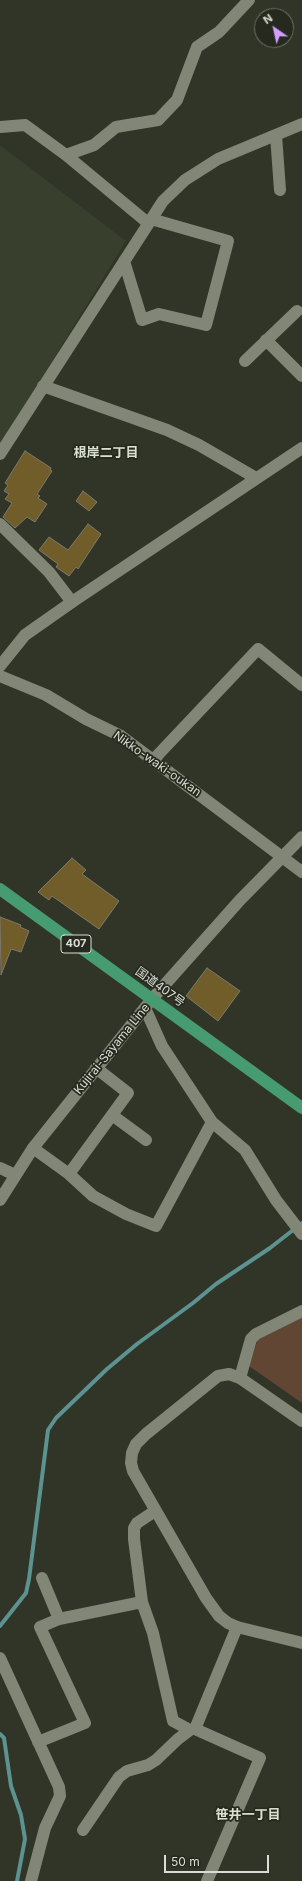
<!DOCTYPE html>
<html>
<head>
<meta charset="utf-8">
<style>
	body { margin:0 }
	#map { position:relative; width:302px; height:1881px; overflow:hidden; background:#303528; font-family:Inter,sans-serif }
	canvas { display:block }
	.north { position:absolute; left:254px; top:8px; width:40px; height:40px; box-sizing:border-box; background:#262a1e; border:1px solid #6e7267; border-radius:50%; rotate:326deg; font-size:11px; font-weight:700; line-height:16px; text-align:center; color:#daddd5 }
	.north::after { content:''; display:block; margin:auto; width:14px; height:18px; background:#d39cfd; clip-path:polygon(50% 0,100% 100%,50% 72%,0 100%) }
	.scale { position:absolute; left:164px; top:1855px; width:105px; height:18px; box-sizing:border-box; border:2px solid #daddd5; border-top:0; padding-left:5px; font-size:12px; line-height:14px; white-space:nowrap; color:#daddd5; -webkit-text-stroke:3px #262a1e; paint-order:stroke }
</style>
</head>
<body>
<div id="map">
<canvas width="302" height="1881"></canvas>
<div class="north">N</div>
<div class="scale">50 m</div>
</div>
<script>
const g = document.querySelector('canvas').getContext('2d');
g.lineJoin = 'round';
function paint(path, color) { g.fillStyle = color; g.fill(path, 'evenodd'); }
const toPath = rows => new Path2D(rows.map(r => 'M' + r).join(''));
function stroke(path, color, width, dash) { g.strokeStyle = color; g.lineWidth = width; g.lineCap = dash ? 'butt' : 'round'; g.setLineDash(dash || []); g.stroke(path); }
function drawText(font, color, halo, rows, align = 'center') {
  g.font = font + ' Inter,"Noto Sans JP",sans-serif'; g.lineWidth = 3.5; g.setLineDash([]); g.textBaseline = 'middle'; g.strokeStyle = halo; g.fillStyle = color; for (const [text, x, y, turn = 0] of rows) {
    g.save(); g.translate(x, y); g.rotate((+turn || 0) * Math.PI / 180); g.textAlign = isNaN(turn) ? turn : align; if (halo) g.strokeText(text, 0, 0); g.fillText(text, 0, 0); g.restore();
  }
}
paint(toPath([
	[0,145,126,241,0,446]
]), '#383f2c');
paint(toPath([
	[302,1314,302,1403,249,1366,258,1339]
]), '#624634');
stroke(toPath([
	[0,1626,26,1593,29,1579,48,1430,56,1418,107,1369,137,1344,193,1303,216,1284,270,1248,302,1223],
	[0,1734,4,1738,11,1786,21,1815,25,1839,17,1881]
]), '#5c9390', 4);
const building = toPath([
	[25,451,51,468,50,470,52,471,37,494,40,496,38,498,47,504,35,522,27,517,15,528,3,517,12,503,5,499,9,494,4,491,8,485,5,483,25,451],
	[83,491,97,502,89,511,76,501,83,491],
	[88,524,101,534,78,569,76,567,69,576,56,567,58,564,39,550,49,537,68,550,88,524],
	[72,858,86,870,82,874,119,901,99,929,52,896,49,900,38,892,72,858],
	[0,917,21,925,20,927,29,931,21,952,11,949,1,975,0,917],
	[207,968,240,991,218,1021,186,996,207,968]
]);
paint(building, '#705d2a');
stroke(building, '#7f796b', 1);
stroke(toPath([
	[0,127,25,125,66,155,148,223],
	[276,135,280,190],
	[66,155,94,145,116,127,158,120,177,100,197,47,219,32,249,0],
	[124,261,142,320,159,314,206,325,228,241,151,219],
	[266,340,302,376],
	[245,361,297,311],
	[43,386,167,430,199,445,256,478],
	[0,454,163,201,185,180,218,159,302,124],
	[0,524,49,572,72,602],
	[0,676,46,695,86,719,121,736,302,872],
	[154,759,258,649,302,685],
	[145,1008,162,1046,212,1122,245,1150,276,1200,302,1234],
	[112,1115,146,1140],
	[33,1148,69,1174,93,1196,126,1214,156,1226,212,1122],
	[0,1168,15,1175],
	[69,1174,128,1093,96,1068],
	[240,1378,251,1339,256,1334,302,1311],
	[42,1578,59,1619],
	[0,1658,59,1787,60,1796,45,1828,31,1881],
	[38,1742,85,1723,40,1627,59,1619,142,1602],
	[83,1830,119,1777,127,1771,148,1765,156,1760,178,1739,190,1730,173,1721,153,1633,142,1602,134,1539,134,1528,137,1523,155,1511],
	[207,1881,260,1758,195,1729,237,1627]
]), '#818677', 12);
stroke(toPath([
	[0,666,25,635,72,602,302,448],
	[0,1200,33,1148,152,999,240,900,302,837],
	[302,1421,240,1378,229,1374,218,1376,146,1434,136,1444,132,1453,131,1463,133,1471,206,1598,219,1616,228,1623,237,1627,302,1643]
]), '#818677', 12);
stroke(toPath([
	[0,889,302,1108]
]), '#479b71', 12);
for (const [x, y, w] of [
	[76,944,30]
]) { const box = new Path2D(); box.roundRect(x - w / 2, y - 9, w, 18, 3); g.fillStyle = '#262a1e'; g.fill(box); stroke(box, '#daddd5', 1); }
drawText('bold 11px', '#daddd5', null, [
	["407",76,944]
]);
drawText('12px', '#daddd5', '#262a1e', [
	["Nikko-waki-oukan",157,764,35],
	["国道407号",160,987,36],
	["Kujirai-Sayama Line",112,1049,-51]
]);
drawText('bold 13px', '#dbe1d1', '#262a1e', [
	["根岸二丁目",106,453],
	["笹井一丁目",248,1815]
]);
</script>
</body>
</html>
